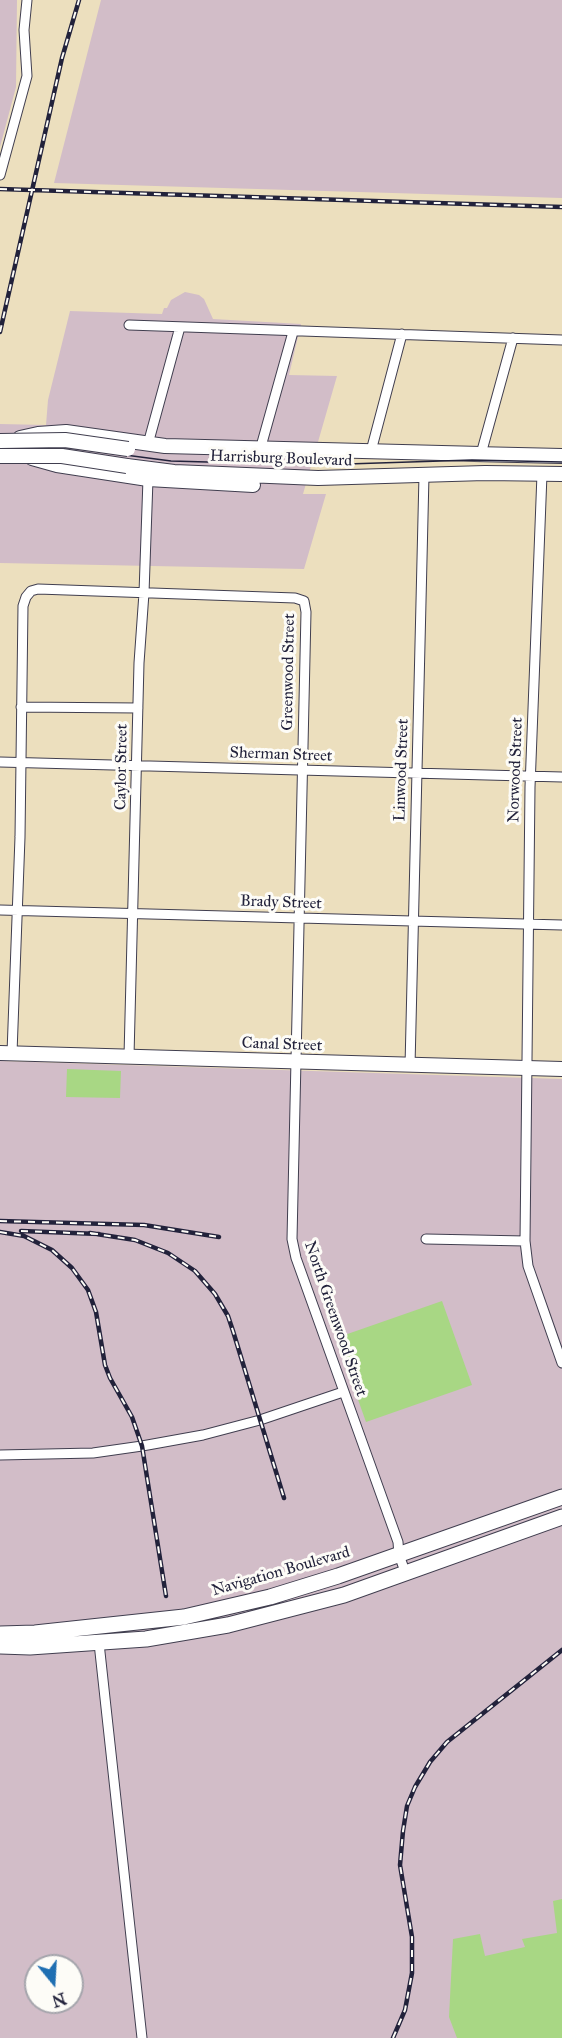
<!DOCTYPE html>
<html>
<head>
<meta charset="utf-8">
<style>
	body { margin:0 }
	#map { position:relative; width:562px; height:2038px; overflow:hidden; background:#ecdfbe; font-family:"IM FELL Great Primer",serif }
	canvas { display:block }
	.north { position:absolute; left:24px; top:1954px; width:60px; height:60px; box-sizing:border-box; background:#fdfcf7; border:2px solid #a5a5ac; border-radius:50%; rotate:162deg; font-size:16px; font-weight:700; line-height:24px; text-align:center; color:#22223b }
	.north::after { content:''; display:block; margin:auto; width:21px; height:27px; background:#1f6fb2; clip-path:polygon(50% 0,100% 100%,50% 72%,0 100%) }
</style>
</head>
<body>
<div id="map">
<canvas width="562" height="2038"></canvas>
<div class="north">N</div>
</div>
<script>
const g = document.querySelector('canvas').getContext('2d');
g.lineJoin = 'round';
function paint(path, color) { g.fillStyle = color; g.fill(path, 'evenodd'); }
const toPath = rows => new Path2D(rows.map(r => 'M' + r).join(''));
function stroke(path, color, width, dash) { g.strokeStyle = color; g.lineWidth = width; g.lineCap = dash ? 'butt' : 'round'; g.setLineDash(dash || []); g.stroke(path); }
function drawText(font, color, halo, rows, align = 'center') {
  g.font = font + ' "IM FELL Great Primer",serif'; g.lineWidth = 6; g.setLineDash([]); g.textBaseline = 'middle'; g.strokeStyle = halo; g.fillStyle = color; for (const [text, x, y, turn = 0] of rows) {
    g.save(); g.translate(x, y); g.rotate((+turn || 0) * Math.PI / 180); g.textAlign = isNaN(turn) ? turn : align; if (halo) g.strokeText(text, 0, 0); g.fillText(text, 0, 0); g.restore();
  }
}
paint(toPath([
	[0,0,17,0,16,87,0,147],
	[101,0,562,0,562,198,54,183],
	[185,292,199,295,204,299,213,319,301,324,289,375,337,376,303,494,326,494,304,569,0,563,0,424,46,425,48,400,70,311,162,314,164,308,167,308,171,300],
	[0,1061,562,1079,562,2038,0,2038],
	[36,1966,72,1966,72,2002,36,2002]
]), '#d2bdc8');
paint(toPath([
	[67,1069,121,1071,120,1098,66,1097],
	[442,1301,472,1385,366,1422,336,1338],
	[562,1899,562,2038,457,2038,449,2017,453,1939,480,1934,485,1956,525,1947,522,1939,557,1933,553,1901]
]), '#a8d784');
const street = toPath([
	[0,175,27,76,24,30,27,0],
	[129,325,562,340],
	[148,444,180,327],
	[260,450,293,332],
	[371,451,402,334],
	[481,454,513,338],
	[542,474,530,787,525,1241,528,1266,562,1363],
	[21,707,138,708],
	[0,762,562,777],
	[0,910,562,925],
	[12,1053,20,837,23,606,26,597,31,591,38,589,295,598,304,601,306,612,292,1239,296,1258,398,1542,399,1555,406,1574],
	[129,1056,139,663,144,593,148,479],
	[410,1066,424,475],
	[426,1239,525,1241],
	[0,1455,93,1453,142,1446,203,1435,260,1420,343,1392],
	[99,1643,142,2038]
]);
const secondary = toPath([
	[20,438,38,434,66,432,165,446,481,454],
	[474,454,562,456],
	[32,458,57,465,148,479,253,485],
	[127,466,174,472,318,478,485,473,562,474],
	[0,1053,562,1069]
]);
const primary = toPath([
	[0,1634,35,1633,184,1617,270,1597,338,1576,562,1497],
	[0,1646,30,1647,146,1639,228,1625,344,1595,562,1517]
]);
stroke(street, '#403e4f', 11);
stroke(secondary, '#403e4f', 16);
stroke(primary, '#403e4f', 17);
stroke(street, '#fff', 9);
stroke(secondary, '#fff', 14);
stroke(primary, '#fff', 15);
stroke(toPath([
	[0,448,64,447,171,461,316,465,472,460,562,462]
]), '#22223b', 1.5);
const rail = toPath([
	[0,189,562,207],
	[0,332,62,58,79,0],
	[0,1221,144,1225,219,1237],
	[21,1231,99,1234],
	[0,1232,24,1236,52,1250,72,1268,88,1290,96,1312,105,1365,110,1378,132,1417,142,1446,166,1596],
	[90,1233,135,1240,168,1253,195,1271,215,1294,228,1316,233,1331,284,1498],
	[393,2038,405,2010,412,1973,412,1937,400,1865,403,1831,407,1806,415,1787,430,1762,447,1742,562,1650]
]);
stroke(rail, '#22223b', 4.5);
stroke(rail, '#fdfcf7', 2, [7]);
const secondaryBridge = toPath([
	[0,441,65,440,128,449],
	[0,456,62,456,127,466]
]);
stroke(secondaryBridge, '#403e4f', 16, []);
stroke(secondaryBridge, '#fff', 14);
drawText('16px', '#22223b', '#fdfcf7', [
	["Harrisburg Boulevard",281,459,2],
	["Greenwood Street",289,672,-89],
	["Sherman Street",281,755,2],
	["Caylor Street",122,767,-89],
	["Linwood Street",402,770,-88],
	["Norwood Street",516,770,-88],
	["Brady Street",281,903,2],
	["Canal Street",282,1045,2],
	["North Greenwood Street",335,1319,71],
	["Navigation Boulevard",281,1572,-16]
]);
</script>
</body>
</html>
